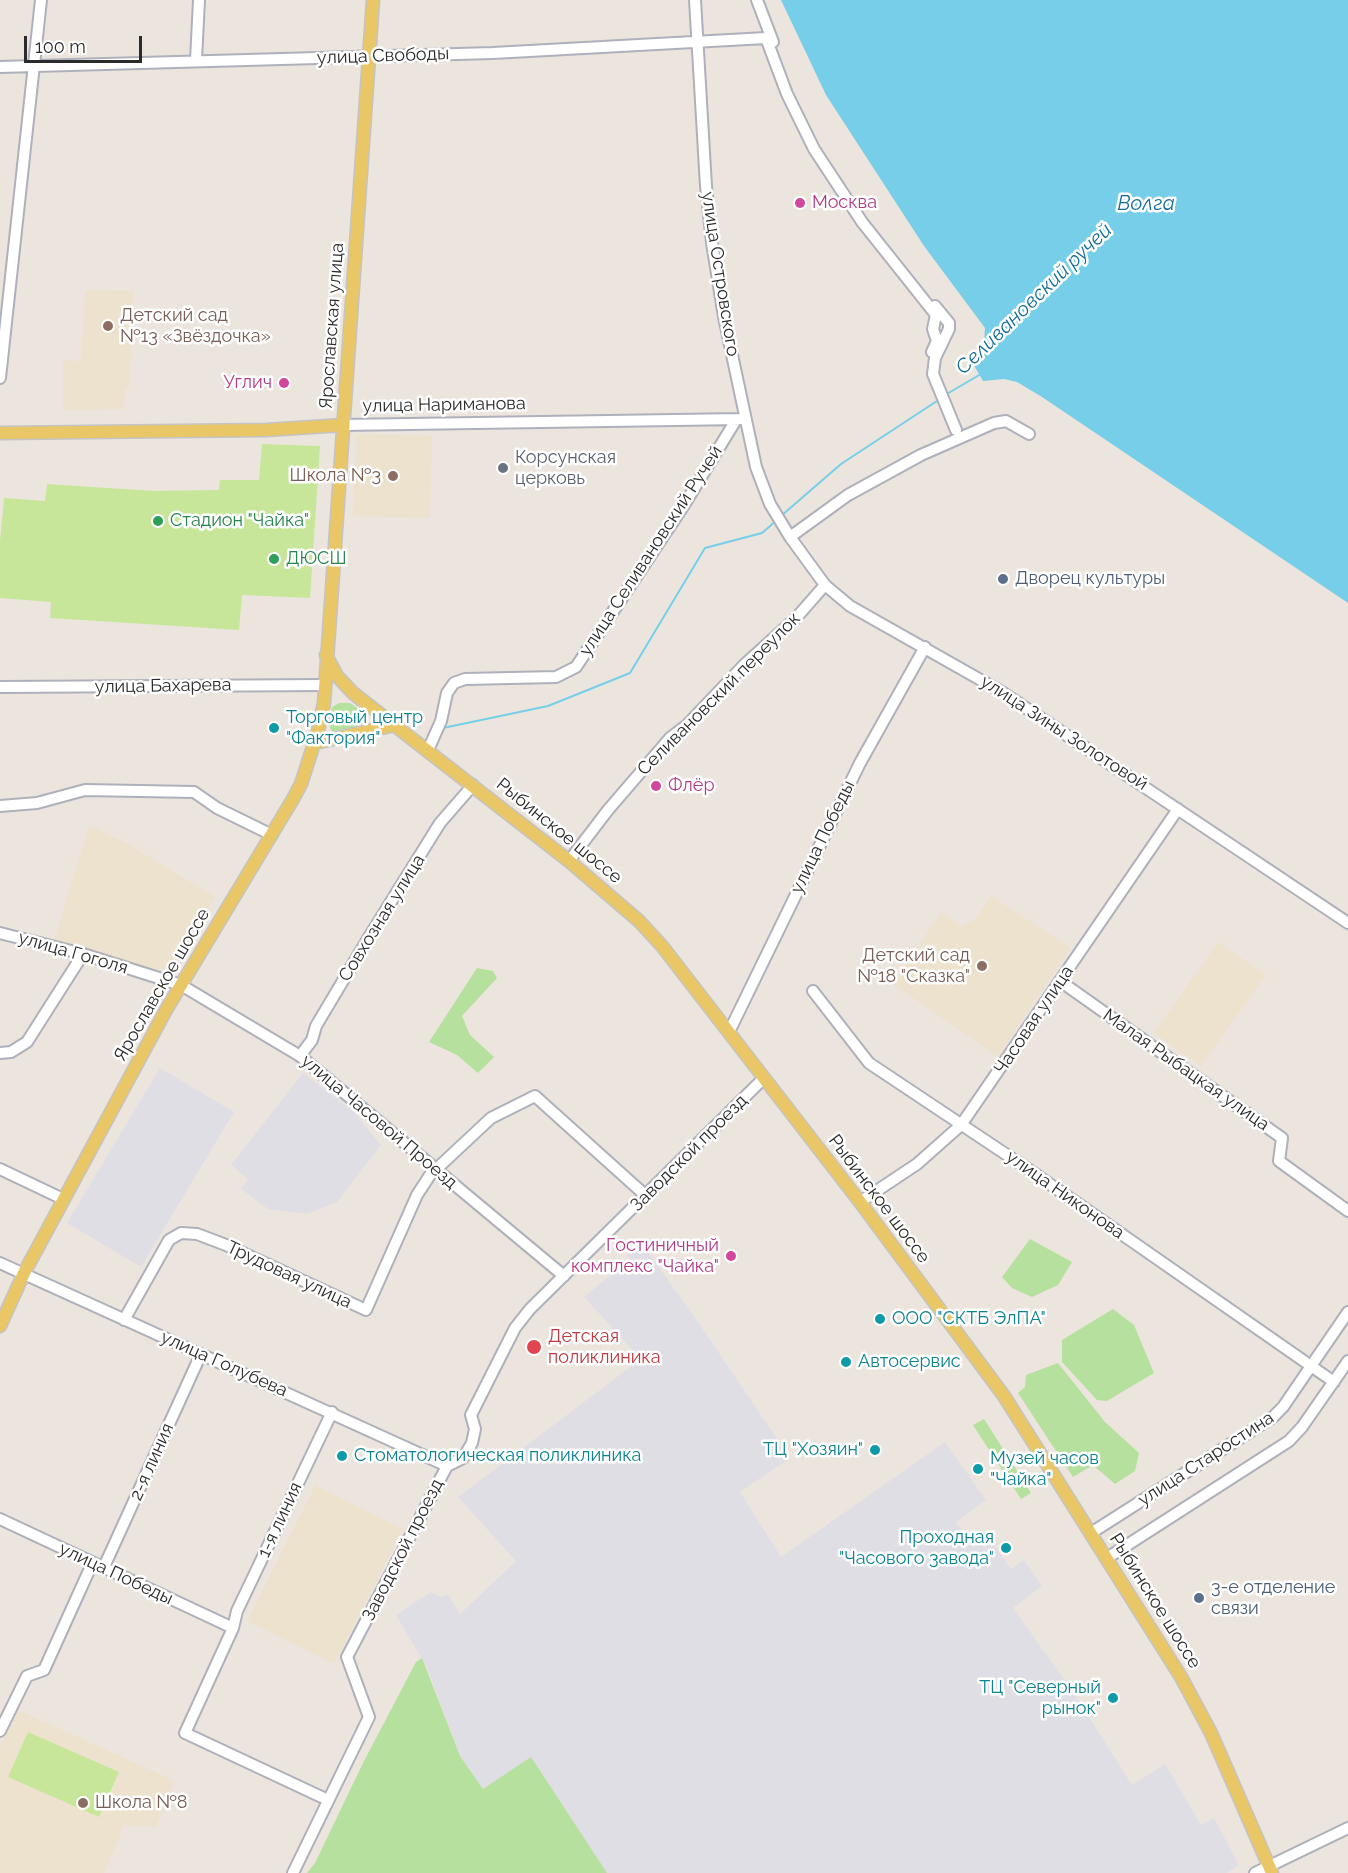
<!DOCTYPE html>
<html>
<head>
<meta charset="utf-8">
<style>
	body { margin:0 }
	#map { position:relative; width:1348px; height:1873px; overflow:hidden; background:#ece5de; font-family:Raleway,sans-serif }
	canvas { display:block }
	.scale { position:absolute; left:24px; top:36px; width:118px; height:27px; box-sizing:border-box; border:3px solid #2b2b2b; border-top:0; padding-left:8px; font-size:18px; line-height:21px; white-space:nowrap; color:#2b2b2b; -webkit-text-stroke:4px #fff; paint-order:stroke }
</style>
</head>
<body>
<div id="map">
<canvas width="1348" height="1873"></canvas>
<div class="scale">100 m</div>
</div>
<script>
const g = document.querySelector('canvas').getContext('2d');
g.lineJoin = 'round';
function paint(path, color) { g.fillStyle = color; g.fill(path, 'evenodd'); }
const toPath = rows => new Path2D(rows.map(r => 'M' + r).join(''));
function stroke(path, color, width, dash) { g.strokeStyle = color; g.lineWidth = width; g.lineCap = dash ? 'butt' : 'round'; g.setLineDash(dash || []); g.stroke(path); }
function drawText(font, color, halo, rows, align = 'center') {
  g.font = font + ' Raleway,sans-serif'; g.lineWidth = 5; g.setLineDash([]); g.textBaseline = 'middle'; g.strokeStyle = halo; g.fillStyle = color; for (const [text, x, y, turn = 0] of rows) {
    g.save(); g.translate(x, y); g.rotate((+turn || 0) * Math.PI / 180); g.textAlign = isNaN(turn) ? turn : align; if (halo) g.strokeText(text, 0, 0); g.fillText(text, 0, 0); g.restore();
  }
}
paint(toPath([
	[160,1068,234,1112,141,1267,67,1223],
	[303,1073,353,1111,381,1145,337,1202,307,1214,268,1209,241,1189,248,1179,231,1165],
	[642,1244,696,1319,790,1458,740,1492,781,1557,945,1442,986,1500,956,1522,974,1547,988,1537,1011,1569,1024,1560,1042,1586,1013,1608,1073,1692,1132,1785,1165,1764,1201,1825,1214,1818,1239,1865,1227,1873,606,1873,483,1790,460,1756,427,1668,396,1615,431,1592,441,1597,448,1594,460,1614,516,1561,458,1497,641,1359,584,1297,630,1259,627,1254]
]), '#e0dee5');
paint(toPath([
	[85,290,134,291,129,388,125,389,124,409,63,410,63,360,81,361],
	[356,434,432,436,430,518,353,516],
	[89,825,128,844,215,897,169,976,54,941],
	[991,896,1071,948,998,1057,893,984,941,912,960,926,976,919],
	[1218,942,1266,975,1201,1066,1154,1033],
	[315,1485,403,1529,334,1664,247,1621],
	[18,1710,175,1781,156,1827,124,1825,104,1873,0,1873,0,1747]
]), '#ede2ce');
paint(toPath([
	[339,703,350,703,366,714,366,726,335,735,332,733,328,721,332,707],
	[477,968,493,971,497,978,462,1016,470,1035,494,1057,478,1073,457,1055,429,1042],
	[1030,1239,1072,1262,1058,1285,1032,1297,1012,1288,1002,1277],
	[1113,1309,1134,1325,1154,1373,1107,1401,1097,1400,1062,1362,1062,1340],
	[1058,1363,1105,1422,1139,1453,1135,1471,1115,1484,1093,1465,1073,1477,1018,1393,1025,1387,1026,1375],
	[984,1419,1031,1493,1021,1499,973,1425],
	[422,1658,460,1756,483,1789,531,1757,607,1873,307,1873,315,1863,364,1761,416,1662]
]), '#b6e09d');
paint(toPath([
	[262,444,320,446,310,598,242,595,239,630,50,618,51,602,0,598,0,541,4,498,45,501,47,484,153,491,219,490,220,480,259,480],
	[28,1732,119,1772,99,1817,8,1777]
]), '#c8e69a');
paint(toPath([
	[781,0,1348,0,1348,603,1042,397,1017,382,1004,379,983,381,972,362,984,344,985,328,924,246,826,95]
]), '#77cee8');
stroke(toPath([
	[945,395,981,374],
	[781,516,841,464,940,399],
	[443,728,548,706,630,673,705,548,762,533,777,520]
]), '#77cee8', 2);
const minor = toPath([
	[695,0,706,186,712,243,724,317,756,467,770,504,790,537,825,585,850,606,1002,692,1348,923],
	[757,0,773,42],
	[196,60,199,0],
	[0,67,493,53,766,38,787,94,814,149,862,222,936,315,933,329,937,341,932,352],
	[935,306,949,323,949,329,935,358,933,374,956,430],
	[0,378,41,0],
	[343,425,741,419],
	[790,537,848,495,921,455,994,423,1006,421,1029,434],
	[0,687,325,685],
	[428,750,441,721,447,693,454,683,465,679,556,677,576,667,684,505,736,420],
	[0,806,37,803,85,790,194,792,217,808,272,835],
	[569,861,608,810,670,738,687,725,744,665,796,618,825,585],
	[0,933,83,954,181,985,300,1056,564,1276],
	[1060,981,1282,1138,1279,1161,1348,1211],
	[813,991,869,1063,1031,1171,1334,1382],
	[729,1032,860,763,925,647],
	[0,1053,11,1052,27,1042,83,954],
	[300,1056,312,1040,316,1026,369,937,440,823,473,785],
	[0,1169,63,1199],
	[860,1202,917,1164,961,1125,1178,809],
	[0,1263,447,1466],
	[124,1320,169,1240,181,1233,197,1234,226,1245,366,1310,417,1195,430,1175,491,1118,535,1096,645,1195],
	[0,1519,233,1628],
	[1091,1533,1273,1417,1283,1407,1348,1312],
	[1107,1558,1289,1441,1302,1427,1348,1361],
	[103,1569,201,1354],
	[0,1731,27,1676,44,1670,92,1564],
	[328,1800,185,1733,233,1628,237,1611,332,1412],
	[293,1873,369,1717,347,1657,447,1466,463,1458,472,1443,475,1429,471,1415,515,1328,530,1309,764,1078],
	[1255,1873,1348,1828]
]);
const major = toPath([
	[0,433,266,430,343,425],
	[326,655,337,676,353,693,569,861,639,921,662,946,860,1202,1004,1396,1181,1677,1211,1733,1272,1873],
	[315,743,395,725],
	[0,1326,24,1273,166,1010,293,799,301,784,318,731,324,703,373,0]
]);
stroke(minor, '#aeb1bb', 14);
stroke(major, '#c4c4c4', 15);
stroke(minor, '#fff', 10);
stroke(major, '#e9c666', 12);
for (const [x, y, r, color] of [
	[800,203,6,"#d1479c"],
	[108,326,6,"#8d6e63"],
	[284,383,6,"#d1479c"],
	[503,468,6,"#6b7280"],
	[393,476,6,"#8d6e63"],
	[158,521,6,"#2e9e5b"],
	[274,559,6,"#2e9e5b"],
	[1003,579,6,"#5c6f8a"],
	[274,728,6,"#0f9aa8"],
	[656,786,6,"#d1479c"],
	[982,966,6,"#8d6e63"],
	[731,1256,6,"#d1479c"],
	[880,1319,6,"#0f9aa8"],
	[534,1347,8,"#e0444e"],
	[846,1362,6,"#0f9aa8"],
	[875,1450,6,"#0f9aa8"],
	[342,1456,6,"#0f9aa8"],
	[978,1469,6,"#0f9aa8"],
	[1006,1548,6,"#0f9aa8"],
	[1199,1598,6,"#5c6f8a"],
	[1113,1698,6,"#0f9aa8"],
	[83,1803,6,"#8d6e63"]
]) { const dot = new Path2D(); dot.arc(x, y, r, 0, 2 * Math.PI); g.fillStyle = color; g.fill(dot); stroke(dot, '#fff', 2); }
drawText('18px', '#2b2b2b', '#fff', [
	["улица Свободы",383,56,-2],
	["улица Островского",720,274,81],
	["Ярославская улица",332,326,-86],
	["улица Нариманова",444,405,-1],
	["улица Селивановский Ручей",651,551,-57],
	["улица Бахарева",163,686,-1],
	["Селивановский переулок",719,694,-45],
	["улица Зины Золотовой",1064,733,33],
	["Рыбинское шоссе",559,831,39],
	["улица Победы",823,837,-64],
	["Совхозная улица",382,918,-58],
	["улица Гоголя",73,953,16],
	["Ярославское шоссе",162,985,-60],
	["Часовая улица",1034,1020,-56],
	["Малая Рыбацкая улица",1186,1070,35],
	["улица Часовой Проезд",379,1122,40],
	["Заводской проезд",689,1153,-45],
	["улица Никонова",1065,1195,35],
	["Рыбинское шоссе",879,1199,53],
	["Трудовая улица",289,1275,25],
	["улица Голубева",224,1364,24],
	["улица Старостина",1206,1459,-33],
	["2-я линия",152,1462,-66],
	["1-я линия",280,1520,-65],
	["Заводской проезд",403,1550,-63],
	["улица Победы",116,1574,25],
	["Рыбинское шоссе",1155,1601,58]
]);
drawText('18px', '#b23c85', '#fff', [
	["Москва",812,203],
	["Углич",272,383,"right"],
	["Флёр",668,786],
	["Гостиничный",719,1246,"right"],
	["комплекс \"Чайка\"",719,1267,"right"]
], 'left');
drawText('18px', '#785e54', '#fff', [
	["Детский сад",120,316],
	["№13 «Звёздочка»",120,337],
	["Школа №3",381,476,"right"],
	["Детский сад",970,956,"right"],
	["№18 \"Сказка\"",970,977,"right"],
	["Школа №8",95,1803]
], 'left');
drawText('18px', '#5b616d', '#fff', [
	["Корсунская",515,458],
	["церковь",515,479]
], 'left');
drawText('18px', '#27864d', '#fff', [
	["Стадион \"Чайка\"",170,521],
	["ДЮСШ",286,559]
], 'left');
drawText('18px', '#4e5e75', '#fff', [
	["Дворец культуры",1015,579],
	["3-е отделение",1211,1588],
	["связи",1211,1609]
], 'left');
drawText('18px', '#0d838f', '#fff', [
	["Торговый центр",286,718],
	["\"Фактория\"",286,739],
	["ООО \"СКТБ ЭлПА\"",892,1319],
	["Автосервис",858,1362],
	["ТЦ \"Хозяин\"",863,1450,"right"],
	["Стоматологическая поликлиника",354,1456],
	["Музей часов",990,1459],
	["\"Чайка\"",990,1480],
	["Проходная",994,1538,"right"],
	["\"Часового 3авода\"",994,1559,"right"],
	["ТЦ \"Северный",1101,1688,"right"],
	["рынок\"",1101,1709,"right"]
], 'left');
drawText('18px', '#be3a42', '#fff', [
	["Детская",548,1337],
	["поликлиника",548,1358]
], 'left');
drawText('italic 20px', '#156d95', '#fff', [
	["Волга",1146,204],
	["Селивановский ручей",1034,299,-44]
]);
</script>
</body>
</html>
